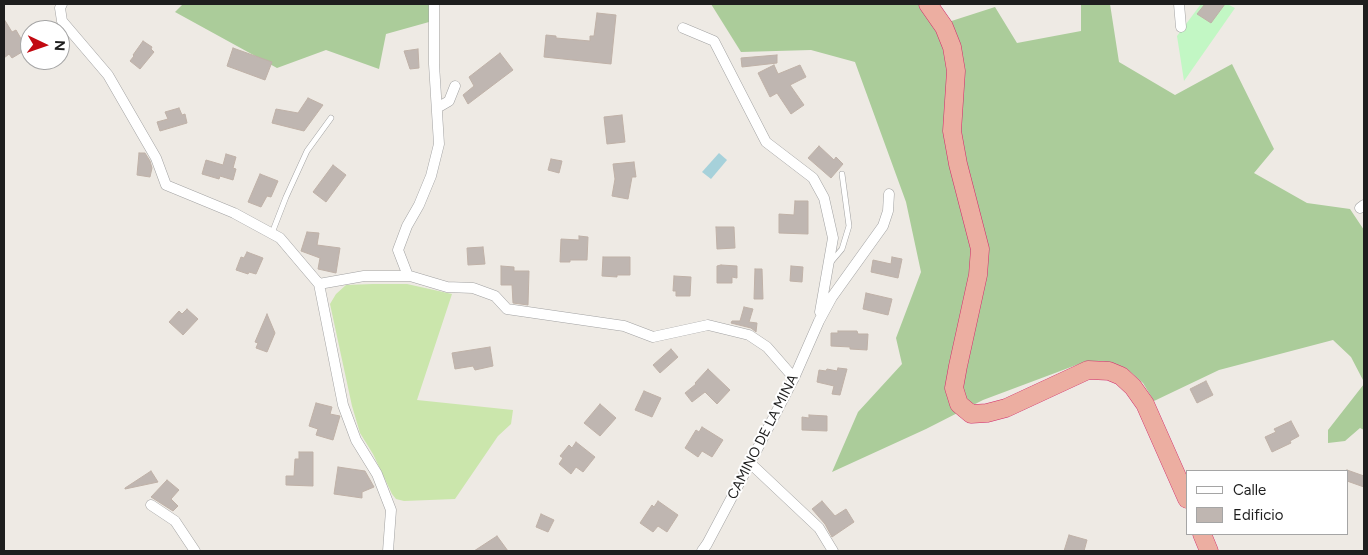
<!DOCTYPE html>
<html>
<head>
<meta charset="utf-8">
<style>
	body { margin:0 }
	#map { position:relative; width:1368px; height:555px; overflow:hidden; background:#eeeae4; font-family:Figtree,sans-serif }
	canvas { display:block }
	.frame { position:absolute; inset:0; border:5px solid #1e1e1e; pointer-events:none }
	.legend { position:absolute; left:1186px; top:470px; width:162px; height:65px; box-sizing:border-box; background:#fff; border:1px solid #a5a5a5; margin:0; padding:6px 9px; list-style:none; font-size:15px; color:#1e1e1e }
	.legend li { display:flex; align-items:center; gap:10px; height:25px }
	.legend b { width:25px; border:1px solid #a5a5a5 }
	.north { position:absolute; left:20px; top:20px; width:50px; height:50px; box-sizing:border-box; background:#fff; border:1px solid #a5a5a5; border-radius:50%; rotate:93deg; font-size:14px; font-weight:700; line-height:20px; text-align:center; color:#1e1e1e }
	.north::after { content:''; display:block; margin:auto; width:18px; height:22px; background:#c20911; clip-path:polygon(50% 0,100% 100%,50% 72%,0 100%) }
</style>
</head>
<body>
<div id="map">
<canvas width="1368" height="555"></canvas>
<div class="frame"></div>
<ul class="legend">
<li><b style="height:6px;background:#fff"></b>Calle</li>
<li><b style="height:14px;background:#bfb6b1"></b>Edificio</li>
</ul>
<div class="north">N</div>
</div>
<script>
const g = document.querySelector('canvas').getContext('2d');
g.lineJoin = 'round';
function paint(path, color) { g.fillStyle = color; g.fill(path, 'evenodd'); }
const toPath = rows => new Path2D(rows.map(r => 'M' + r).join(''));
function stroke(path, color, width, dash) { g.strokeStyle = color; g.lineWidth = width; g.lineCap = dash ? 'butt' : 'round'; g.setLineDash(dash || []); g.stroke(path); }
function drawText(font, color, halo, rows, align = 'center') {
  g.font = font + ' Figtree,sans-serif'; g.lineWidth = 4; g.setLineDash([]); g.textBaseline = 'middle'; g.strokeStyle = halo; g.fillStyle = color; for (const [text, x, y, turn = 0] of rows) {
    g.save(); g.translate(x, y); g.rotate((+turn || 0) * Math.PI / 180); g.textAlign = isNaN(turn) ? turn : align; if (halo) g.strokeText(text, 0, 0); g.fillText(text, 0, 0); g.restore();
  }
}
paint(toPath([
	[373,284,407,284,452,294,417,400,513,410,511,424,498,436,455,499,404,501,396,499,392,494,373,454,360,433,352,406,330,304,336,294,346,285]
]), '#cbe6ac');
paint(toPath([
	[183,4,430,4,429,22,386,34,379,69,326,50,277,68,175,12],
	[711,4,919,4,936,26,995,7,1017,43,1081,31,1081,4,1110,4,1119,62,1175,95,1232,64,1274,149,1254,173,1307,203,1350,209,1364,230,1364,382,1351,357,1333,340,1219,370,1154,401,1143,383,1126,368,1102,361,1079,364,983,400,926,429,832,472,858,412,902,364,896,338,921,272,906,202,855,62,811,50,741,52],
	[1364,384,1364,430,1360,428,1345,441,1328,443,1328,430]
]), '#abcc9a');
paint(toPath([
	[1201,4,1227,4,1235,8,1184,81,1177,36]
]), '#c2f7c4');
paint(toPath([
	[719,153,727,160,711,179,702,172]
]), '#a6d1da');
const building = toPath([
	[1205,4,1225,4,1211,23,1197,14,1205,4],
	[597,13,616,15,611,64,544,57,546,35,556,36,556,38,590,41,590,36,594,36,597,13],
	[4,19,12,32,16,30,27,49,12,58,9,54,4,58,4,19],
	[143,41,152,47,151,49,154,52,140,69,130,61,134,56,133,55,143,41],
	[233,48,272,62,265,80,227,66,233,48],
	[418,49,419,68,410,69,404,51,418,49],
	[500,53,513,70,468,104,463,95,474,86,469,77,500,53],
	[777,55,777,63,742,67,741,58,777,55],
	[774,65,778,74,800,65,806,77,790,85,804,105,791,114,777,93,770,97,758,73,774,65],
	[308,98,323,105,304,131,272,123,276,109,298,113,308,98],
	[179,108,182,115,185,114,187,123,160,131,157,122,168,119,165,112,179,108],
	[622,115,625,142,607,144,604,117,622,115],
	[819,146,834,160,836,157,843,164,831,178,808,158,819,146],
	[139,153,145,153,150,161,152,168,150,177,137,175,139,153],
	[226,154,236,157,233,168,236,169,233,180,220,176,219,179,202,174,206,160,223,165,226,154],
	[551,159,562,161,559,173,548,170,551,159],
	[634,162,636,177,632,177,628,199,612,196,615,179,613,164,634,162],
	[333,165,346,175,326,202,313,192,333,165],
	[260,174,278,181,271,197,267,196,261,207,248,202,260,174],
	[795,201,808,201,808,234,779,233,779,214,794,215,795,201],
	[716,227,734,227,735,248,717,249,716,227],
	[307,232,319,233,317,245,340,248,336,273,318,269,320,258,301,251,307,232],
	[579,236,588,237,587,260,570,260,570,262,560,262,561,239,579,240,579,236],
	[483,247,485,264,468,265,467,248,483,247],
	[247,252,263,258,256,274,249,272,248,274,236,270,241,257,244,258,247,252],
	[603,257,630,257,630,275,617,275,617,277,602,276,603,257],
	[892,257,902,259,898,278,871,272,873,260,891,264,892,257],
	[721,265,737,266,737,278,732,277,732,283,717,283,717,266,721,265],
	[501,266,514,267,514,271,529,271,528,305,513,303,512,285,501,285,501,266],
	[791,266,803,267,802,282,790,281,791,266],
	[755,269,762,269,763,299,754,299,755,269],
	[674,276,691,277,690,296,676,296,676,291,673,291,674,276],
	[866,293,892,299,888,315,863,309,866,293],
	[744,307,753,309,749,322,757,323,756,332,751,328,731,323,732,321,740,321,744,307],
	[187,309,198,319,183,335,169,322,179,311,182,314,187,309],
	[267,314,275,333,267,352,256,348,258,343,255,342,267,314],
	[838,331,857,331,858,334,868,334,867,350,850,349,850,347,831,346,831,333,838,333,838,331],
	[490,347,493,366,475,370,473,366,455,369,452,353,490,347],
	[671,349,678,357,660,373,653,365,671,349],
	[838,368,847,369,840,395,832,394,834,386,817,382,819,370,826,371,827,369,837,371,838,368],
	[708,369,730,390,717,404,705,392,692,402,685,393,696,384,695,383,708,369],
	[1206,381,1213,395,1197,403,1190,389,1206,381],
	[644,391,661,398,652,417,635,410,644,391],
	[316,403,332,407,330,414,340,416,333,440,316,435,318,429,309,426,316,403],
	[600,404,616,418,600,436,584,423,600,404],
	[809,415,827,416,827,431,802,430,802,417,809,418,809,415],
	[1291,421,1299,436,1290,441,1291,443,1272,452,1265,437,1276,432,1274,429,1291,421],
	[702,427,723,440,712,457,702,451,698,457,685,448,696,430,699,432,702,427],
	[576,442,595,457,583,472,576,467,571,474,559,464,563,458,560,456,569,445,572,448,576,442],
	[299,452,313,452,313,486,286,485,286,476,294,476,295,459,299,459,299,452],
	[338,467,365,471,374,487,362,492,362,498,334,494,338,467],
	[1347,470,1364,476,1364,487,1347,481,1347,470],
	[151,471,158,482,125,489,125,488,151,471],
	[167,480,179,490,171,499,178,506,173,511,151,497,167,480],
	[658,501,678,515,667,532,658,526,653,532,640,523,652,505,654,507,658,501],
	[822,501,835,516,846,509,854,522,832,537,825,524,812,509,822,501],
	[541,514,554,520,548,532,536,527,541,514],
	[1069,535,1087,540,1084,551,1064,551,1069,535],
	[497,536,508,551,474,551,497,536]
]);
paint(building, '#bfb6b1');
stroke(building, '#bfb1a7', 1);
const service = toPath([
	[272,233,286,197,307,151,331,118],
	[831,262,842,249,849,226,842,174]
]);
const minor = toPath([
	[62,4,60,8,62,21,108,75,156,158,166,185,234,213,280,238,319,284,364,276,410,276,447,287,473,288,495,296,507,309,624,326,653,337,708,325,749,335,767,347,794,378],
	[1179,4,1181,27],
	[683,28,714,41,766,142,813,178,824,198,833,238,820,312],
	[437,108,449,101,455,86],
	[1360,208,1364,205],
	[408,276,398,250,407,226,419,205,431,176,439,144,434,64,434,4],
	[319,284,343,405,356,440,377,474,391,510,388,551],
	[750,463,819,528,833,551],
	[151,505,175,521,195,551],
	[702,551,707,544,750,463,794,378,819,321,832,297,883,226,888,211,889,194]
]);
const trunk = toPath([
	[928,4,944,27,952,47,956,71,952,131,958,164,980,249,978,275,958,366,954,388,959,404,971,414,987,413,1006,408,1088,370,1109,371,1121,376,1133,387,1145,404,1187,499],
	[1202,534,1209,551]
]);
stroke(service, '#a2a2a2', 6);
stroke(minor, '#a2a2a2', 11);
stroke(trunk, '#d12c6c', 19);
stroke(service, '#fff', 5);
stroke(minor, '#fff', 10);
stroke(trunk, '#ecaea1', 18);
drawText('14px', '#1e1e1e', '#fff', [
	["CAMINO DE LA MINA",763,437,-63]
]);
</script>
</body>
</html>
